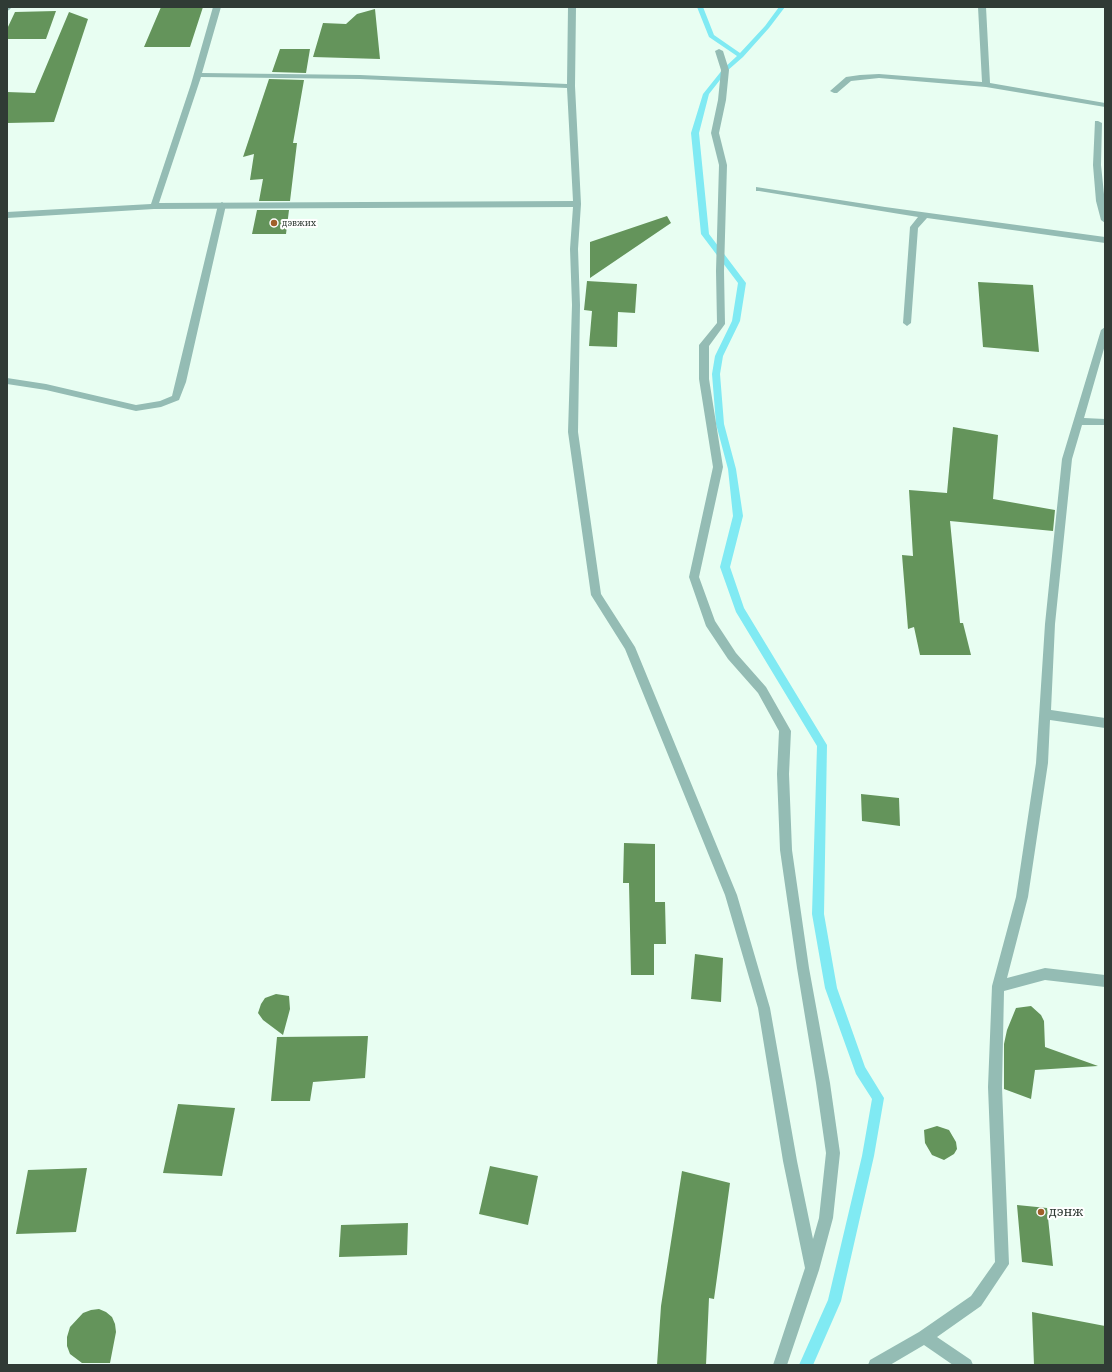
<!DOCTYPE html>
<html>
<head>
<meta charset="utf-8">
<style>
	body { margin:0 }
	#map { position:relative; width:1112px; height:1372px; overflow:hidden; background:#e8fef2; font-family:Literata,serif }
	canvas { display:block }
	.frame { position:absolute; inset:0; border:8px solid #303b35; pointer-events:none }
</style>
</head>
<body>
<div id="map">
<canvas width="1112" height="1372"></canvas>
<div class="frame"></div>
</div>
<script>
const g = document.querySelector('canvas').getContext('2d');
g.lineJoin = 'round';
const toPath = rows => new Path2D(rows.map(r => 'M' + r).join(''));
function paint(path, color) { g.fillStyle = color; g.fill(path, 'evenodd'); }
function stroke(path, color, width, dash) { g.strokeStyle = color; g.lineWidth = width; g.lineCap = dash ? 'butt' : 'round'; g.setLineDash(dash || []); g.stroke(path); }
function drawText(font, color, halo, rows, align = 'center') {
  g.font = font + ' Literata,serif'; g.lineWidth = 4; g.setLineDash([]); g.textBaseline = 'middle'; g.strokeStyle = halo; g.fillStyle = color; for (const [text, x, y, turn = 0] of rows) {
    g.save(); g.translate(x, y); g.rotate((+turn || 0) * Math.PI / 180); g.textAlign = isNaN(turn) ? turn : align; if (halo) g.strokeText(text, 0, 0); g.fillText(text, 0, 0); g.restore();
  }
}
paint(toPath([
	[697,7,703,7,714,35,740,53,765,26,779,7,785,7,769,28,743,57,727,71,709,94,699,133,709,234,746,283,740,321,723,356,720,374,724,424,736,469,743,516,730,567,744,608,827,745,824,914,837,988,865,1067,884,1098,874,1156,841,1301,813,1365,799,1365,828,1300,862,1156,872,1099,856,1074,825,988,812,914,817,746,736,612,720,567,733,516,728,469,716,424,712,374,715,356,732,321,738,283,701,234,691,133,703,94,723,69,737,56,709,37,697,7]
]), '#80eaf3');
paint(toPath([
	[161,7,203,7,190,47,144,47],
	[375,9,380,59,313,57,323,23,346,24,357,14],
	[56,11,46,39,7,39,7,29,15,12],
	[69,12,88,19,54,122,7,123,7,92,35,93],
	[280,49,310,49,306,73,272,72],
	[269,79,304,80,293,143,297,143,290,201,259,201,263,179,250,180,254,154,243,157],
	[257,210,289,210,286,234,252,234],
	[667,216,671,223,590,278,590,242],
	[587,281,637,284,635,313,618,312,617,347,589,346,592,311,584,310],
	[978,282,1033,285,1039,352,983,347],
	[953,427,998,435,993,499,1055,510,1053,531,950,521,960,623,963,623,971,655,920,655,914,627,908,629,902,555,913,556,909,490,947,493],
	[861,794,899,798,900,826,862,821],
	[624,843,655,844,655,902,665,902,666,944,654,944,654,975,631,975,629,883,623,883],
	[695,954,723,958,721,1002,691,999],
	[276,994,289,996,290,1009,283,1035,263,1020,258,1013,261,1004,265,998],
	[1031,1006,1041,1015,1044,1021,1045,1047,1098,1066,1035,1070,1031,1099,1004,1089,1004,1044,1007,1030,1016,1008],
	[368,1036,365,1078,313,1082,310,1101,271,1101,277,1037],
	[178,1104,235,1108,222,1176,163,1173],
	[937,1126,949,1130,956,1142,957,1149,954,1154,944,1160,932,1155,925,1143,924,1130],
	[490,1166,538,1176,528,1225,479,1214],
	[87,1168,76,1232,16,1234,28,1170],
	[682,1171,730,1183,714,1299,709,1298,706,1365,657,1365,661,1306],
	[1017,1205,1047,1208,1053,1266,1022,1262],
	[408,1223,407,1255,339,1257,341,1225],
	[99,1309,106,1312,112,1317,115,1324,116,1332,110,1363,82,1363,70,1354,67,1346,67,1337,70,1327,83,1313,91,1310],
	[1032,1312,1105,1326,1105,1365,1034,1365]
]), '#64945b');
paint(toPath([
	[222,202,226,205,186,382,179,400,161,407,136,411,46,390,7,384,7,378,46,384,136,405,160,401,172,396,218,205,222,202]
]), '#94bcb4');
paint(toPath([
	[7,7,12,7,9,10,7,11,7,7],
	[213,7,221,7,202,73,360,75,567,84,568,7,576,7,575,86,581,204,578,249,580,305,578,432,601,594,635,647,737,895,770,1008,797,1161,813,1239,819,1218,826,1153,816,1083,797,968,780,850,777,774,779,731,758,693,728,659,706,626,689,577,713,467,699,379,699,345,717,323,716,271,719,165,711,133,718,100,721,70,715,51,719,49,723,51,729,70,726,100,719,133,727,165,724,271,725,324,709,346,709,379,723,467,699,577,715,621,736,653,766,687,791,731,789,774,792,850,809,968,830,1083,840,1153,833,1218,819,1270,787,1365,773,1365,805,1268,783,1161,758,1008,725,895,625,649,591,595,568,432,572,305,570,249,573,207,154,209,7,218,7,212,151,204,191,84,213,7],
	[201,77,360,79,567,88,573,201,159,203,201,77],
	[978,7,986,7,990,83,1105,103,1105,107,986,87,879,78,851,81,837,93,834,93,830,91,846,77,860,75,879,74,982,82,978,7],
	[1095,121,1098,121,1102,123,1101,165,1105,204,1105,223,1101,220,1096,201,1093,165,1095,121],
	[756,187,885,207,1105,237,1105,243,927,218,918,228,911,323,907,326,903,323,910,227,918,217,759,191,756,191,756,187],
	[1105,327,1105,345,1084,418,1105,419,1105,425,1082,425,1072,459,1055,624,1051,710,1105,718,1105,728,1050,720,1048,763,1028,897,1007,978,1045,968,1105,975,1105,987,1045,980,1004,991,1002,1087,1009,1264,981,1306,937,1337,971,1360,973,1365,953,1365,924,1345,890,1365,868,1365,870,1360,919,1332,971,1296,995,1262,988,1087,992,986,1016,897,1036,763,1045,624,1062,459,1101,330,1105,327]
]), '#94bcb4');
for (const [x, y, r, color] of [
	[274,223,4,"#a0602a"],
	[1041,1212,4,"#a0602a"]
]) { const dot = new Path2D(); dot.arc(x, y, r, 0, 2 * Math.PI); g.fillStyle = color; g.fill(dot); stroke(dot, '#fff', 1.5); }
drawText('9px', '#303b35', '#fff', [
	["дэвжих",282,223]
], 'left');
drawText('13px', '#303b35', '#fff', [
	["дэнж",1049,1212]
], 'left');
</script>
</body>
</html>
